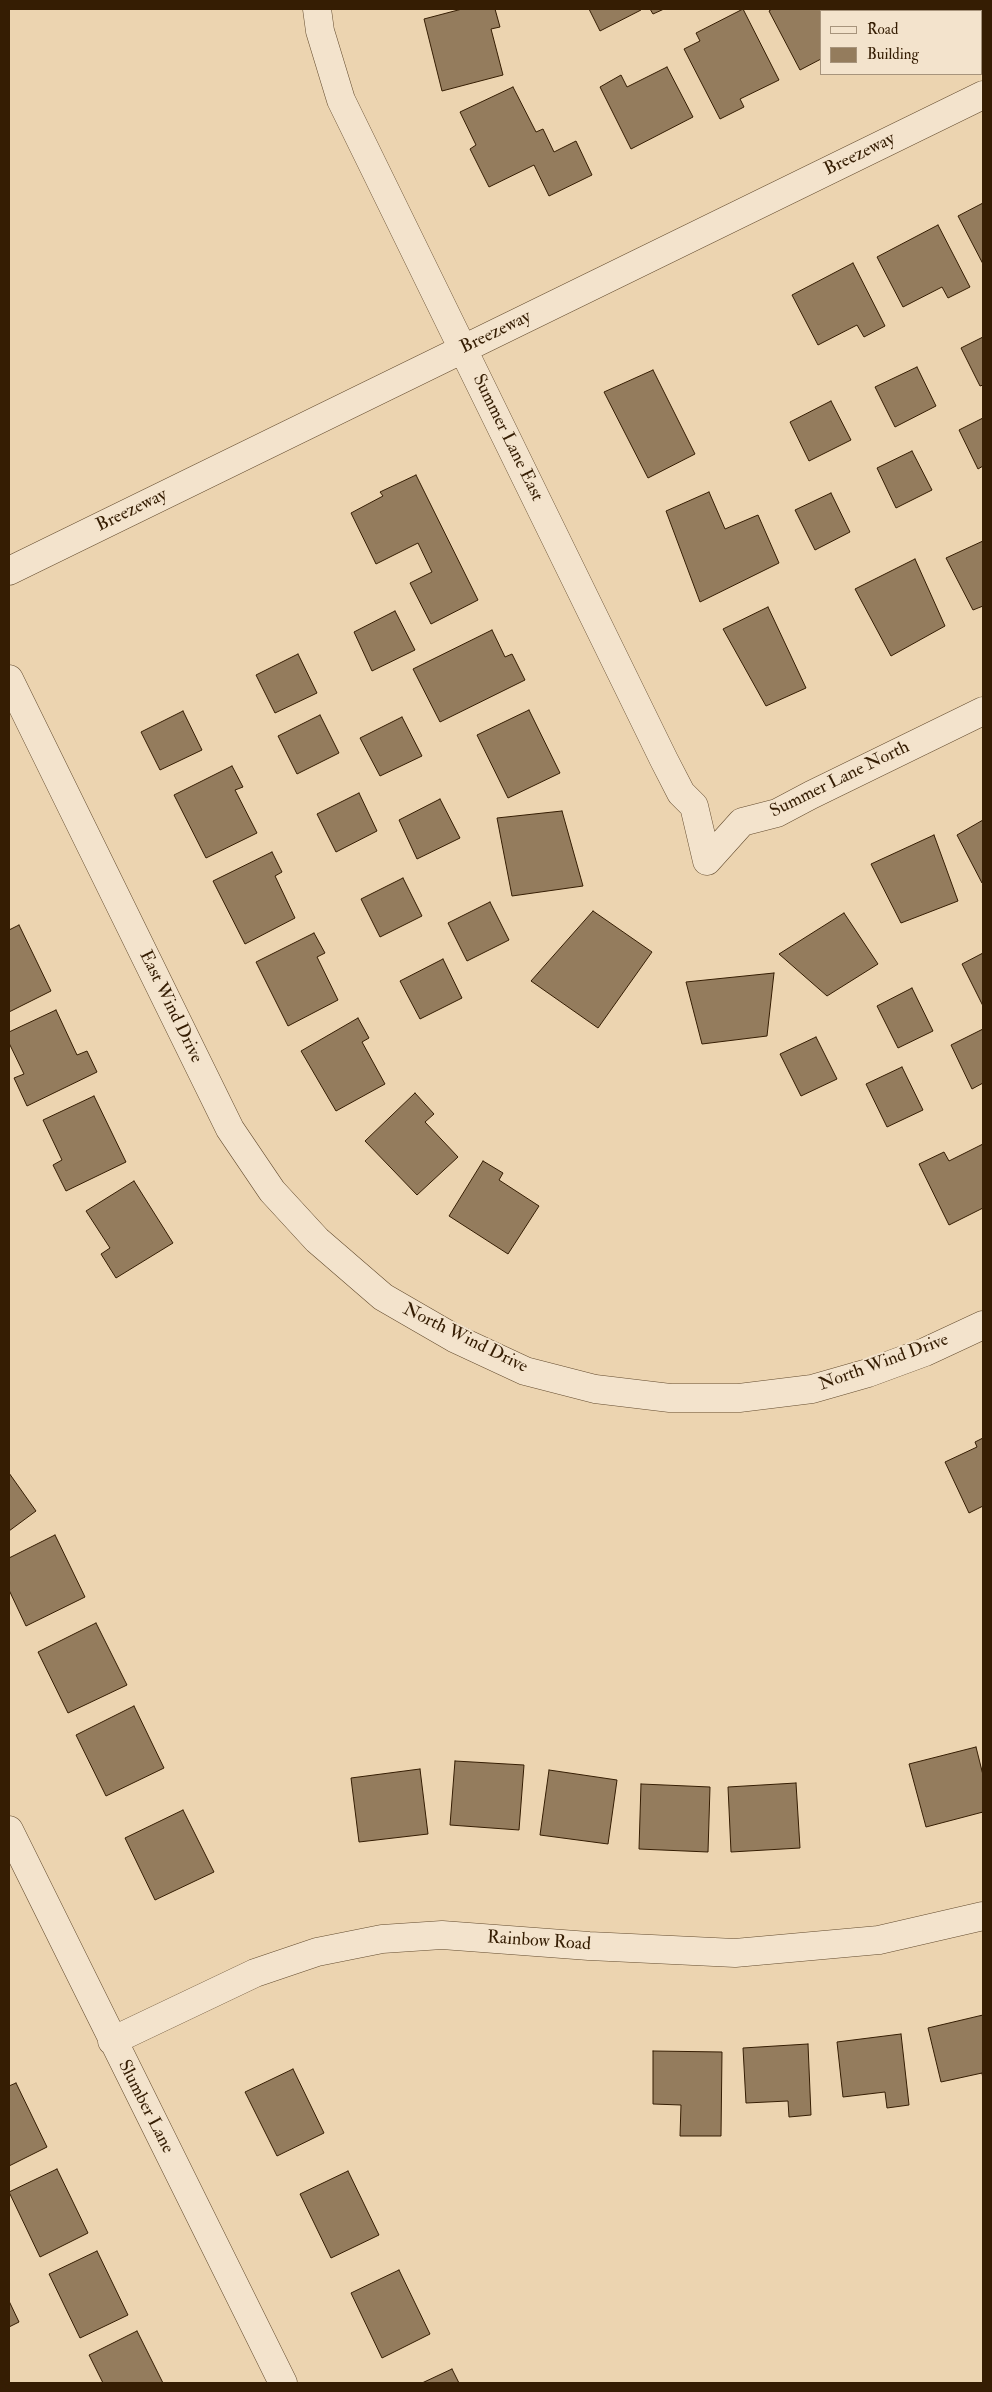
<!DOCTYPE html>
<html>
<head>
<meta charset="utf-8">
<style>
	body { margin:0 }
	#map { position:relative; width:992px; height:2392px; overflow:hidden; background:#ecd4b0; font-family:"IM FELL Double Pica",serif }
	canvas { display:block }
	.frame { position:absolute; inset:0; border:10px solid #351d03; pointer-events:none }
	.legend { position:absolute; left:820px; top:10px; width:162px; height:65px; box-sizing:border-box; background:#f3e3cc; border:1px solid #a7947c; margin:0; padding:6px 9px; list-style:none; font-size:15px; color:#351d03 }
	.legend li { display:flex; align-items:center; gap:10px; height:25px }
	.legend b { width:25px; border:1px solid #a7947c }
</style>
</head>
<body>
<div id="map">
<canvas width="992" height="2392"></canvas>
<div class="frame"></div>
<ul class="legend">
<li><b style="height:6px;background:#f3e3cc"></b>Road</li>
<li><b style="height:14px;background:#947c5d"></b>Building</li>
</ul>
</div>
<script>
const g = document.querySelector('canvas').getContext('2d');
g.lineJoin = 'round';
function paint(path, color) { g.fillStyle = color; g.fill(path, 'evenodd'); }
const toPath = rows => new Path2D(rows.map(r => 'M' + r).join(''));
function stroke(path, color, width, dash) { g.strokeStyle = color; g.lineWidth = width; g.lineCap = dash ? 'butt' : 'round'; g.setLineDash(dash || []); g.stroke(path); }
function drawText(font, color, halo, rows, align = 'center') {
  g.font = font + ' "IM FELL Double Pica",serif'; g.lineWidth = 4; g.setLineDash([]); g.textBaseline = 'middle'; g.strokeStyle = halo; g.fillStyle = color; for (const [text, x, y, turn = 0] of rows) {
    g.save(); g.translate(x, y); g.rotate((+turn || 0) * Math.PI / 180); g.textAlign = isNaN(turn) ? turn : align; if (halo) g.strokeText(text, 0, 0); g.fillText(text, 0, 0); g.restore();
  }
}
const building = toPath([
	[462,9,495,9,500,27,491,29,503,75,442,91,424,19,462,9],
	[589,9,640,9,641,10,600,31,589,9],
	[650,9,664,9,653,14,650,9],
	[743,9,779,80,740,99,744,107,720,119,684,49,700,41,696,33,743,9],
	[772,9,847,9,848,11,821,11,821,59,800,70,769,11,772,9],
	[873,9,914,9,909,11,874,11,873,9],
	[667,67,693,117,631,149,600,87,621,75,627,87,667,67],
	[513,87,536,132,543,129,554,152,576,141,592,175,549,196,534,165,489,187,470,149,476,145,460,112,513,87],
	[983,203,983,264,958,216,983,203],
	[938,225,970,287,948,298,942,287,903,307,877,257,938,225],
	[853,263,885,326,864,337,857,325,818,345,792,295,853,263],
	[983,337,983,385,980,386,961,348,983,337],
	[917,367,936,406,895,427,875,387,917,367],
	[653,370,695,454,648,478,604,392,653,370],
	[831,401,851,440,809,461,790,422,831,401],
	[983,418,983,466,978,469,959,430,983,418],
	[912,451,932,490,896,508,877,468,912,451],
	[416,475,478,600,431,624,410,583,432,572,418,543,376,564,351,513,383,496,380,492,416,475],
	[709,492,725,529,758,515,779,563,700,602,666,511,709,492],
	[831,493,850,532,815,550,795,510,831,493],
	[983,541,983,606,973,610,946,558,983,541],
	[915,559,945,626,891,656,855,589,915,559],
	[768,607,806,688,766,706,723,629,768,607],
	[395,611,415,650,372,671,354,632,395,611],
	[492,630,505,657,512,654,525,680,440,722,413,669,492,630],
	[298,654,317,693,275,713,256,675,298,654],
	[529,710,560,773,508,798,477,735,529,710],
	[183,711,202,750,160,770,141,732,183,711],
	[320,715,339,753,297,774,278,736,320,715],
	[402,717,422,756,380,776,360,738,402,717],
	[232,766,243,787,235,790,257,833,206,858,174,795,232,766],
	[359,793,377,831,336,852,317,814,359,793],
	[440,799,460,838,417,859,399,820,440,799],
	[562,811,583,886,512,896,497,818,562,811],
	[983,820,983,883,982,883,957,835,983,820],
	[934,835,958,901,901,923,871,864,934,835],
	[272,852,282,872,275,876,295,918,245,944,213,881,272,852],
	[403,878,422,916,380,937,361,899,403,878],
	[490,902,509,940,467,961,448,923,490,902],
	[593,911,652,952,598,1028,531,981,593,911],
	[844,913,878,964,827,996,779,954,844,913],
	[19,925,51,991,9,1012,9,930,19,925],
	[314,933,325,953,317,957,338,1000,288,1026,256,962,314,933],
	[983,953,983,1006,962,964,983,953],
	[443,959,462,998,420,1019,400,981,443,959],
	[774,973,767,1036,702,1044,686,982,774,973],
	[912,988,933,1031,898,1048,877,1006,912,988],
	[56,1010,77,1055,87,1051,97,1072,27,1106,14,1078,24,1074,9,1043,9,1032,56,1010],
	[358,1018,369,1038,362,1042,385,1084,336,1111,301,1051,358,1018],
	[983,1029,983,1083,972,1089,951,1045,983,1029],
	[816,1037,837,1079,801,1096,780,1054,816,1037],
	[902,1067,923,1110,887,1127,866,1084,902,1067],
	[415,1093,434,1114,425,1122,458,1157,417,1195,365,1141,415,1093],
	[94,1096,126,1162,66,1191,53,1165,62,1160,43,1120,94,1096],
	[983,1144,983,1208,949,1225,919,1164,944,1152,949,1161,983,1144],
	[483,1161,503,1173,499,1180,539,1206,508,1254,449,1216,483,1161],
	[134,1181,173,1243,116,1278,101,1254,110,1248,86,1211,134,1181],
	[983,1438,983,1506,969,1513,945,1462,977,1447,975,1442,983,1438],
	[9,1473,36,1511,9,1531,9,1473],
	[55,1535,85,1597,26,1626,9,1590,9,1558,55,1535],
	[96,1623,127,1685,68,1713,38,1652,96,1623],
	[134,1706,164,1768,106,1796,76,1735,134,1706],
	[976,1747,983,1775,983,1812,926,1827,909,1764,976,1747],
	[455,1761,524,1765,519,1830,450,1825,455,1761],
	[420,1769,428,1834,359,1842,351,1778,420,1769],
	[549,1770,617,1780,608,1844,540,1835,549,1770],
	[796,1783,800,1848,731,1852,728,1787,796,1783],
	[641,1784,710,1787,708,1852,639,1849,641,1784],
	[183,1810,214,1872,155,1900,125,1838,183,1810],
	[983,2015,983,2079,982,2073,941,2082,928,2028,983,2015],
	[901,2034,909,2105,887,2108,885,2092,843,2097,837,2042,901,2034],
	[808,2044,811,2115,789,2117,788,2101,746,2103,743,2048,808,2044],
	[653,2051,722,2052,721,2136,680,2136,681,2105,653,2104,653,2051],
	[293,2069,324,2133,277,2156,245,2092,293,2069],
	[16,2083,47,2147,9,2166,9,2086,16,2083],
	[57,2169,88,2233,40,2257,9,2192,57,2169],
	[348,2171,379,2235,331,2258,300,2194,348,2171],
	[97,2251,128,2315,80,2338,49,2274,97,2251],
	[399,2270,430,2334,382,2358,351,2293,399,2270],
	[9,2301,19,2322,9,2327,9,2301],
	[137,2331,163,2383,103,2383,89,2355,137,2331],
	[452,2369,459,2383,422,2383,452,2369]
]);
paint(building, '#947c5d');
stroke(building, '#351d03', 1);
const street = toPath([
	[317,9,320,31,341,100,664,760,681,793,694,806,707,861],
	[9,571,983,95],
	[9,679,230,1129,272,1191,317,1240,383,1297,454,1338,525,1371,595,1389,670,1398,739,1398,812,1389,868,1373,925,1352,983,1325],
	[707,861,742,822,777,813,811,795,983,711],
	[9,1830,283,2383],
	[112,2041,255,1973,317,1952,382,1939,442,1935,589,1946,735,1953,879,1940,983,1916]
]);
stroke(street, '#634b2e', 29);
stroke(street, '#f3e3cc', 28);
drawText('18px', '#351d03', '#f3e3cc', [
	["Breezeway",860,155,-26],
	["Breezeway",496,333,-26],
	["Summer Lane East",507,438,64],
	["Breezeway",132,511,-26],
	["Summer Lane North",840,780,-26],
	["East Wind Drive",170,1007,64],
	["North Wind Drive",465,1339,26],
	["North Wind Drive",884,1363,-20],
	["Rainbow Road",539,1942,4],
	["Slumber Lane",145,2107,63]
]);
</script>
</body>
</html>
